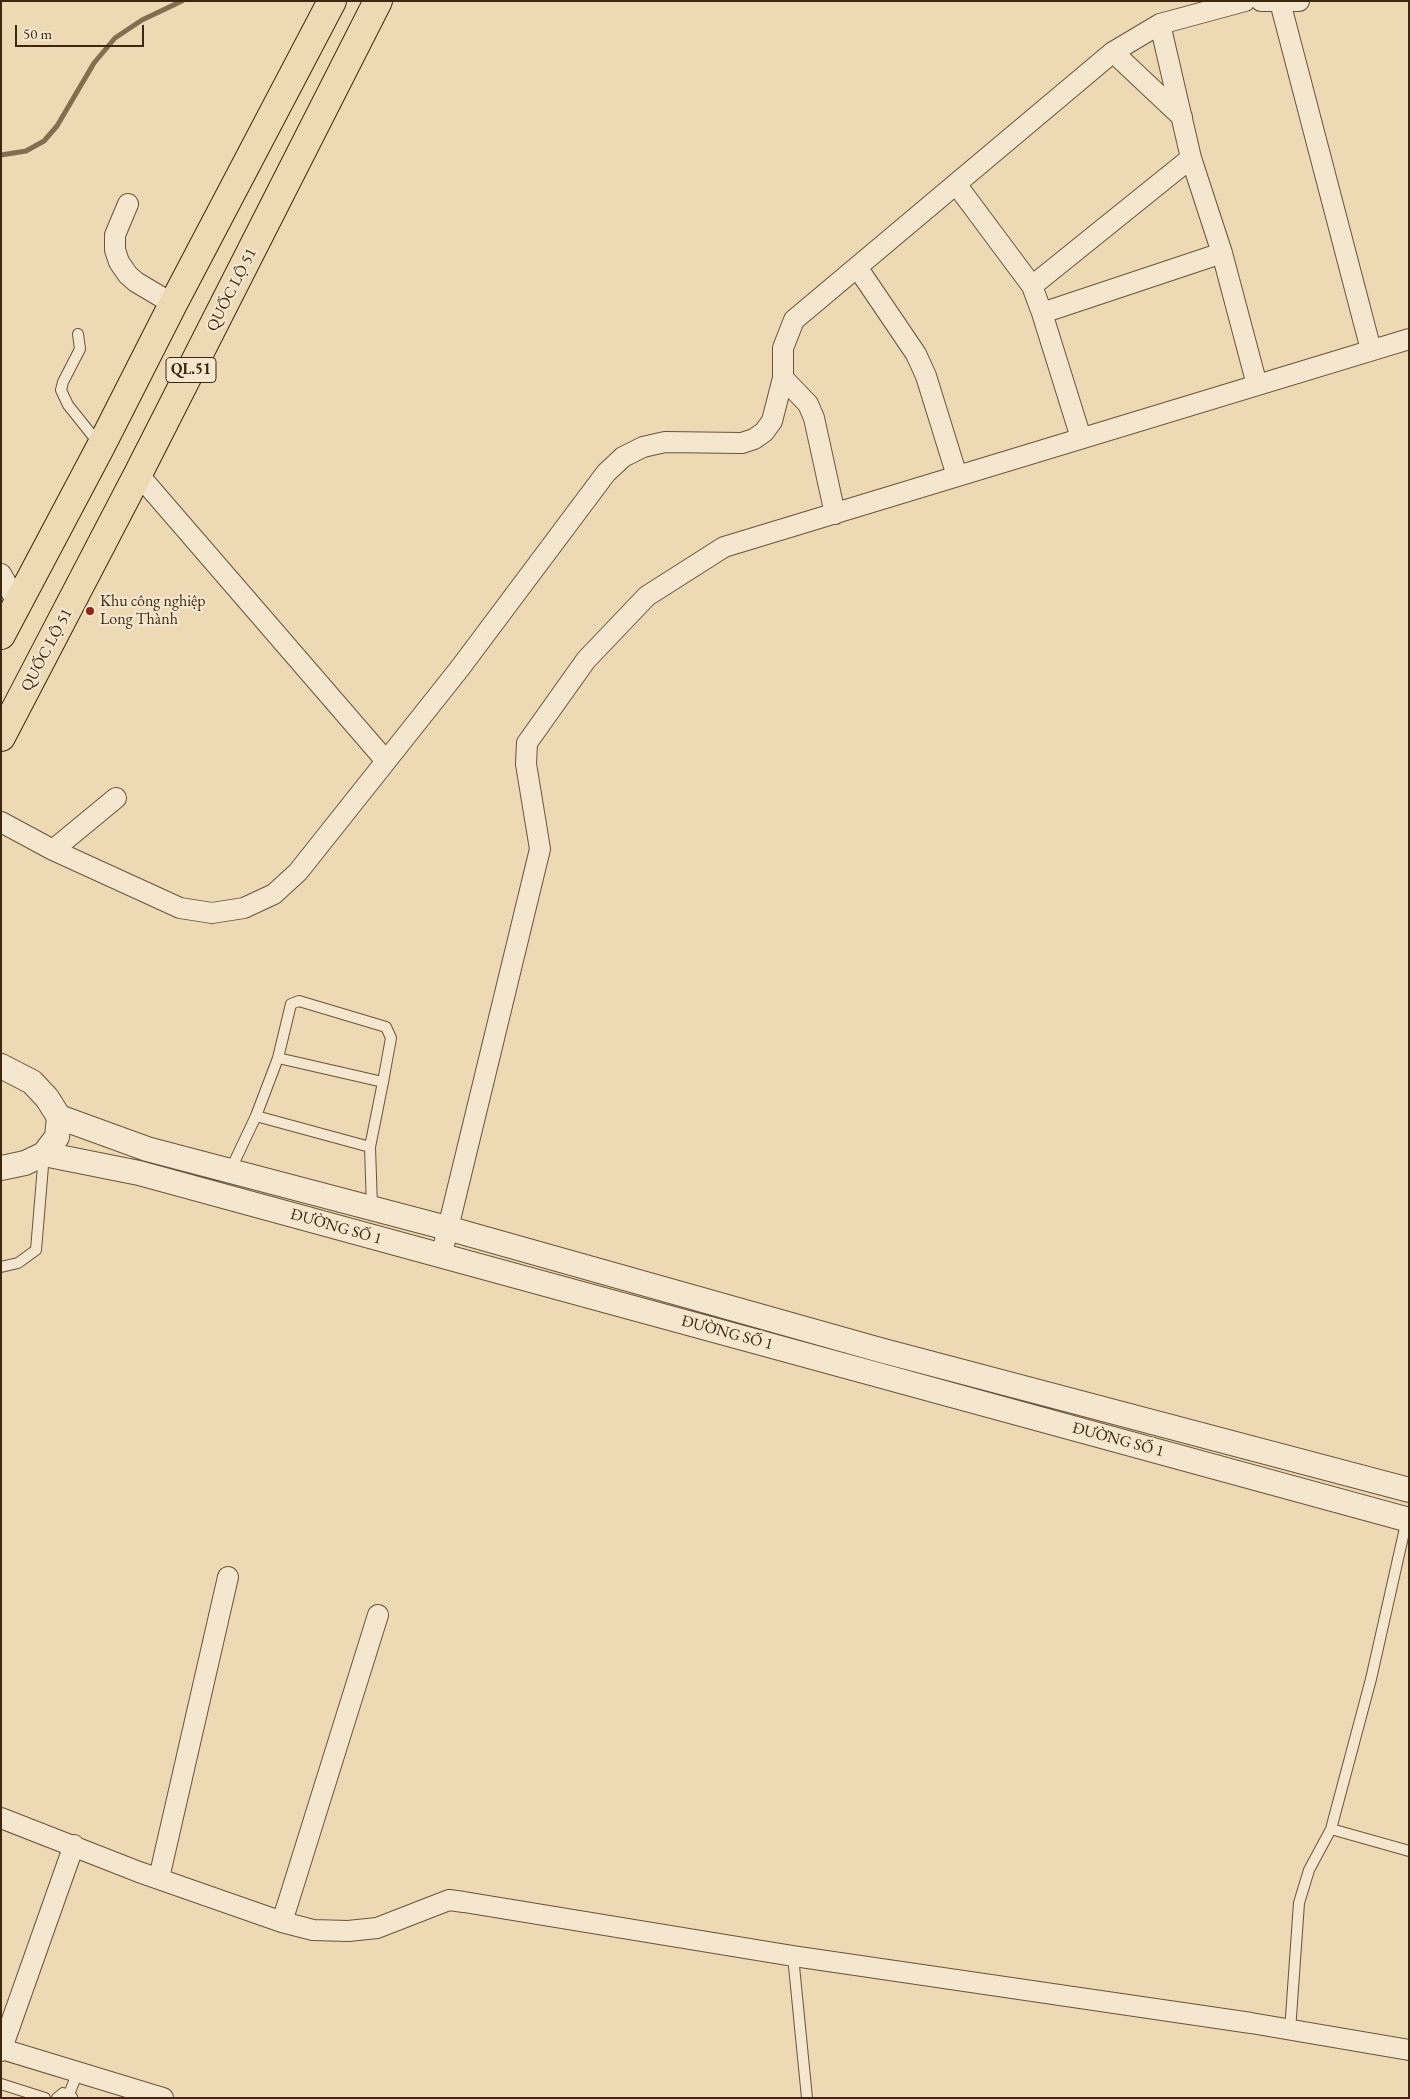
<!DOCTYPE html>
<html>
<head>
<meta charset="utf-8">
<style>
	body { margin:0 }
	#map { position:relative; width:1410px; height:2099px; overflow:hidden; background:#eed9b5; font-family:"EB Garamond",serif }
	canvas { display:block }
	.frame { position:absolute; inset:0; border:2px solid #3d280e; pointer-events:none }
	.scale { position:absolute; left:15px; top:25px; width:129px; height:22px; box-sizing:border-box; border:2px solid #3d280e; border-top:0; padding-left:6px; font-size:15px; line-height:18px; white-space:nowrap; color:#3d280e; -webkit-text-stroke:4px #f4e6cf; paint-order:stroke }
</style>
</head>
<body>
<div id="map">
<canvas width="1410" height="2099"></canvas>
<div class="frame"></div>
<div class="scale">50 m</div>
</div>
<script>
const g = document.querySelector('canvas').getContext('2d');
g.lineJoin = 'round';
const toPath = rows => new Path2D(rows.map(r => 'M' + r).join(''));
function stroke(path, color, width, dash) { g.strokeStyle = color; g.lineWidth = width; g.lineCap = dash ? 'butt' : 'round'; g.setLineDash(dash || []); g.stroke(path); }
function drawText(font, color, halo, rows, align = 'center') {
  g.font = font + ' "EB Garamond",serif'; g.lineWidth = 4.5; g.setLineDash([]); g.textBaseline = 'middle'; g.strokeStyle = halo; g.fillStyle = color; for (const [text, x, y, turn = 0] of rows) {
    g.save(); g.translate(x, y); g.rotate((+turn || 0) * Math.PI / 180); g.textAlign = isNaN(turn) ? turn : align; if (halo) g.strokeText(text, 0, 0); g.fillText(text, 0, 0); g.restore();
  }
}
stroke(toPath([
	[1,155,26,151,44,141,57,126,94,63,115,38,142,20,182,1]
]), '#836e50', 5);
const service = toPath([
	[78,334,80,349,63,382,61,390,68,405,100,445],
	[278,1058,291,1004,299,1001,386,1027,391,1038,383,1082],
	[256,1116,370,1147],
	[230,1171,256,1116,278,1058,383,1082,370,1147,372,1207],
	[1,1267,18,1263,36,1250,44,1154],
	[1331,1829,1409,1851],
	[793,1956,807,2098],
	[1290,2031,1299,1903,1309,1870,1331,1829,1371,1679,1407,1519],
	[1,2084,45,2098],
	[69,2094,78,2072],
	[57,2098,63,2093,72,2097]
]);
const minor = toPath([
	[1261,1,1299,1],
	[1280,2,1371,350],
	[1160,24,1191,158,1222,253,1257,385],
	[1113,52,1182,117],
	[956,184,1032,286,1042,313,1081,438],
	[128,204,115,235,115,250,119,262,128,275,136,282,173,304],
	[857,267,916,354,926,376,957,476],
	[1032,286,1191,158],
	[1042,313,1222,253],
	[138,474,386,761],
	[835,514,814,418,808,404,783,378,783,348,794,320,1113,52,1160,24,1245,1],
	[1,574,18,604],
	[1,822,53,850,180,908,212,913,244,908,274,894,298,872,460,668,606,473,623,457,643,447,665,442,742,443,754,439,764,432,772,421,783,378],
	[53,850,116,798],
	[441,1257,540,849,526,764,527,743,586,660,647,596,724,547,1409,339],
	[1,1818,139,1872,282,1922,313,1930,348,1931,377,1928,449,1900,464,1902,793,1956,1251,2023,1409,2050],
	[159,1878,228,1577],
	[282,1922,378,1615],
	[2,2049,163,2098],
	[1,2051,74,1845]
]);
const tertiary = toPath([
	[1,1066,32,1082,47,1098,59,1117,57,1137,44,1154,25,1163,1,1168],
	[59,1117,147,1149,447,1228,880,1350,1409,1490],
	[44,1154,139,1173,1409,1520]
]);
const trunk = toPath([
	[1,635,101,446,173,304,332,1],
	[1,737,138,474,378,1]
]);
stroke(service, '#695438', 12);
stroke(minor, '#695438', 22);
stroke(tertiary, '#695438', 26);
stroke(trunk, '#3d280e', 30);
stroke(service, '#f4e6cf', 10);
stroke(minor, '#f4e6cf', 20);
stroke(tertiary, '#f4e6cf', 24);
stroke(trunk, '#eed9b5', 28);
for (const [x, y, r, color] of [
	[90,611,5,"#8f2418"]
]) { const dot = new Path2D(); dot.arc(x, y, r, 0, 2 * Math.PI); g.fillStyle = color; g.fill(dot); stroke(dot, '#f4e6cf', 2); }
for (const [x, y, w] of [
	[191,370,50]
]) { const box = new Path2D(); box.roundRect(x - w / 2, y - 12.5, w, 25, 4); g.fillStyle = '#f4e6cf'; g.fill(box); stroke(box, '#3d280e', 1); }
drawText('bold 15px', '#3d280e', null, [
	["QL.51",191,370]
]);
drawText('16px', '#3d280e', '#f4e6cf', [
	["QUỐC LỘ 51",232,290,-63],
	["QUỐC LỘ 51",47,650,-62],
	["ĐƯỜNG SỐ 1",336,1227,16],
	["ĐƯỜNG SỐ 1",727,1333,15],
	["ĐƯỜNG SỐ 1",1118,1440,15]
]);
drawText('16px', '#3d280e', '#f4e6cf', [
	["Khu công nghiệp",100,602],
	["Long Thành",100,620]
], 'left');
</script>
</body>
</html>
